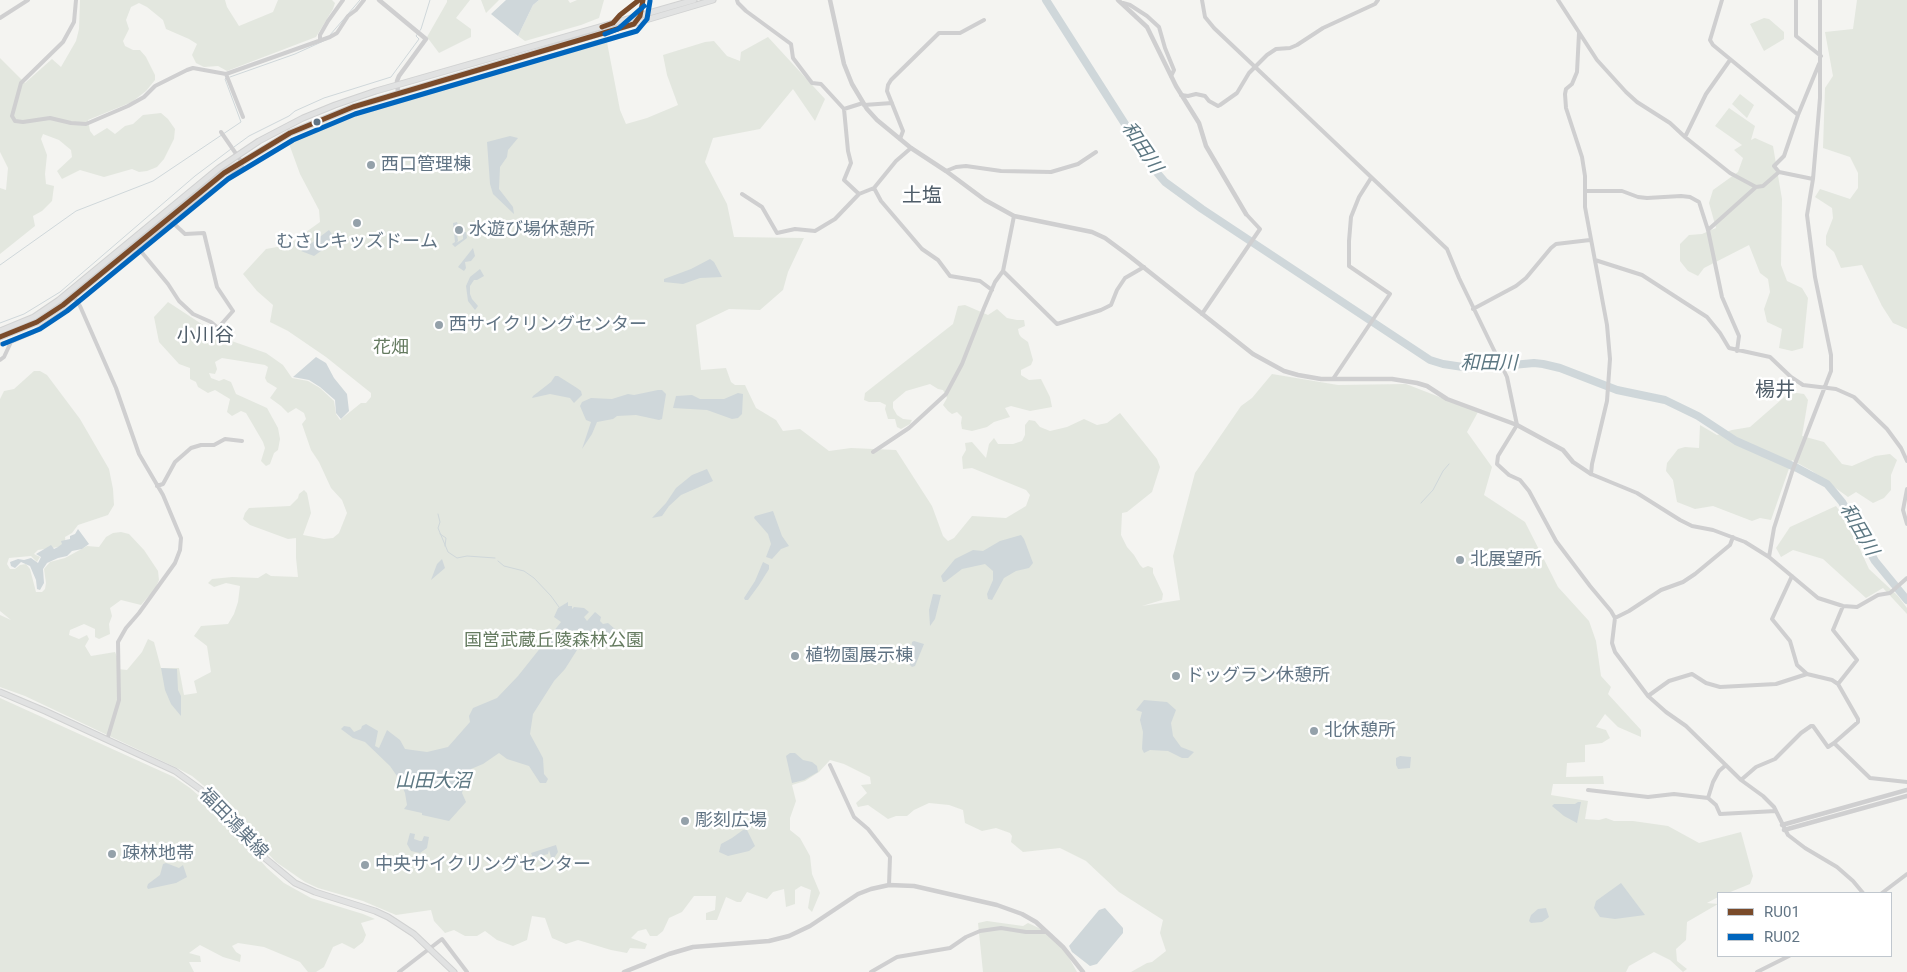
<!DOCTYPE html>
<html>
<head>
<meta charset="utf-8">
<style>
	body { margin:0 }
	#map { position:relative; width:1907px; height:972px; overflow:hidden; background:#f4f4f1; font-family:Roboto,sans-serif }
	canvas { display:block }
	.legend { position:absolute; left:1717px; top:892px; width:175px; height:65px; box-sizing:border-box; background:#fff; border:1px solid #c0c7ce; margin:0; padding:6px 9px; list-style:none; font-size:15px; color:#617484 }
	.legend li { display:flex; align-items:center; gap:10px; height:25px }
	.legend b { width:25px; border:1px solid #c0c7ce }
</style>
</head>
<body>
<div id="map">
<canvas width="1907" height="972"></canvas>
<ul class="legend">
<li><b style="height:6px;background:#7a4b2a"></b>RU01</li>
<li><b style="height:6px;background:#0065bd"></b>RU02</li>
</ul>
</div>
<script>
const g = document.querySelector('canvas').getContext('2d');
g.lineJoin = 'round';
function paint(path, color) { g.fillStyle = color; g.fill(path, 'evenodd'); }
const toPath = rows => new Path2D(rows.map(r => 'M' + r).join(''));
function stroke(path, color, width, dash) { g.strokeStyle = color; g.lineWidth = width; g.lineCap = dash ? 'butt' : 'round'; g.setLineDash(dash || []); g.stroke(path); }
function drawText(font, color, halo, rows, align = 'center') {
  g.font = font + ' Roboto,"Noto Sans JP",sans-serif'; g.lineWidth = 5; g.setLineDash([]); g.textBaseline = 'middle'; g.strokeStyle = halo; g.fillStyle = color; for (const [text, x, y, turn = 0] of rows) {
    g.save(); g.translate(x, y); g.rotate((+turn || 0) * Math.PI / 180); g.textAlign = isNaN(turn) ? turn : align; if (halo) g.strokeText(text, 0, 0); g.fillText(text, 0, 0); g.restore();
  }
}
paint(toPath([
	[80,0,225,0,227,7,239,26,273,12,278,0,332,0,335,3,333,9,316,37,227,71,218,66,204,67,196,63,192,55,197,44,189,39,166,29,163,20,147,7,139,3,131,7,126,20,129,29,123,41,125,46,133,50,140,50,146,57,155,75,155,80,146,91,132,102,88,120,90,131,94,136,107,128,115,134,125,126,133,124,143,115,161,113,168,119,175,129,174,139,164,159,157,167,147,171,139,172,132,169,104,177,80,170,62,179,57,171,72,157,71,150,59,140,43,134,41,139,47,155,45,174,46,184,54,186,52,201,42,211,33,216,35,226,0,254,0,188,6,190,8,168,0,152,0,58,25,83,52,59,61,67,76,41,79,29],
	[447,0,470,0,456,18,471,29,471,37,439,53,427,37,447,2],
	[481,0,499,0,486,13],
	[539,0,568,0,570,3,577,0,604,0,599,18,581,25,525,41,518,36,533,5],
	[1857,0,1907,0,1907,329,1893,323,1882,306,1862,265,1841,268,1834,252,1826,245,1826,236,1833,218,1832,208,1815,197,1820,189,1850,199,1858,188,1858,173,1850,157,1823,148,1825,88,1833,76,1825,32,1853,29],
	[1764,18,1769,19,1784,32,1784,39,1764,51,1750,24],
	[606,37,620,110,626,124,647,118,678,105,667,75,663,55,705,42,714,41,727,56,740,61,741,52,768,37,825,99,815,121,793,89,760,129,713,138,705,162,727,204,734,237,804,238,788,272,783,290,760,310,729,309,696,325,701,370,726,368,731,382,735,385,745,385,756,408,776,420,783,431,800,429,829,451,851,448,896,450,932,506,943,536,948,541,954,538,972,516,1006,518,1026,506,1030,495,1026,490,972,468,963,469,962,457,966,450,965,443,972,442,986,458,989,444,994,438,998,444,1013,444,1022,441,1025,435,1025,425,1029,420,1035,421,1040,427,1050,431,1067,427,1084,419,1097,425,1107,423,1120,413,1157,459,1160,467,1152,492,1127,512,1122,513,1121,535,1127,547,1134,555,1140,565,1143,568,1148,566,1153,568,1153,573,1163,594,1162,600,1142,606,1180,600,1173,556,1195,473,1241,406,1252,398,1272,374,1338,385,1406,384,1478,412,1467,432,1492,467,1484,495,1525,522,1558,587,1589,621,1596,641,1601,676,1611,687,1608,694,1641,730,1641,737,1618,727,1605,714,1596,727,1606,730,1610,738,1602,743,1585,745,1585,762,1567,763,1566,777,1603,776,1604,784,1553,784,1551,795,1588,801,1585,819,1599,820,1606,818,1614,821,1633,821,1668,826,1699,843,1741,832,1753,876,1750,884,1728,893,1718,893,1718,897,1707,903,1718,904,1687,922,1686,940,1676,949,1677,961,1687,969,1683,972,1670,960,1654,952,1629,966,1626,972,1131,972,1147,963,1152,962,1166,951,1160,933,1163,920,1119,892,1086,861,1060,848,1023,852,1011,842,1012,836,1010,833,996,828,982,831,965,823,963,810,949,805,929,803,914,810,907,816,896,816,888,819,868,805,858,807,856,803,867,793,861,785,871,784,870,777,844,764,830,760,819,772,805,781,792,785,796,801,790,818,790,830,800,838,810,856,812,874,820,893,812,912,808,908,811,890,801,886,795,890,795,904,786,907,784,889,773,892,767,899,747,892,741,902,737,902,726,897,717,920,706,920,706,913,715,910,716,896,694,896,682,912,669,918,663,931,657,936,650,936,646,929,638,931,631,938,647,944,645,949,630,948,627,953,611,950,578,940,566,944,552,938,545,918,532,916,527,940,513,946,497,940,485,931,477,936,465,936,454,930,445,933,434,921,431,910,396,915,363,901,318,888,305,882,276,862,209,790,192,776,177,768,25,696,0,687,0,615,11,620,0,611,0,399,4,391,14,389,34,371,40,371,47,375,80,419,109,469,113,489,114,505,108,515,78,525,72,533,65,537,66,544,59,547,38,550,34,554,40,557,37,562,31,556,9,558,7,564,10,569,15,569,20,565,26,564,30,569,36,592,42,592,45,589,46,583,44,569,50,562,65,558,87,546,99,547,106,537,113,533,121,532,129,534,144,550,158,571,159,580,155,589,141,605,121,600,110,608,112,616,109,624,110,634,99,639,95,637,95,629,84,624,70,630,69,635,79,639,87,635,89,639,85,646,91,656,115,652,118,659,118,669,127,670,142,652,148,639,154,642,161,668,179,668,184,695,197,693,194,681,211,672,207,646,194,636,201,626,228,624,234,614,238,602,240,586,226,583,214,587,208,583,212,579,232,577,258,578,266,573,271,576,298,577,296,558,296,538,288,539,250,525,243,519,245,513,249,508,290,506,298,498,299,494,304,490,307,493,311,513,303,535,324,539,333,538,339,533,347,513,342,500,331,488,319,462,311,450,302,424,306,419,304,413,296,408,288,413,281,406,270,398,277,388,267,382,265,378,268,367,265,365,222,358,215,362,217,369,215,374,209,373,211,378,219,381,224,379,231,382,236,394,267,408,278,428,280,439,278,450,274,453,270,464,266,466,261,461,265,448,263,442,246,413,241,411,232,416,227,412,230,399,215,390,208,393,198,387,196,382,190,379,190,368,179,364,159,342,154,317,168,302,223,338,266,353,283,365,292,378,308,381,320,388,334,401,336,414,340,420,361,403,366,403,371,397,371,393,326,357,288,331,270,322,273,305,257,291,243,274,266,249,288,245,320,222,319,210,300,174,288,141,327,122,336,123,375,106,376,108,401,99],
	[1740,94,1754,105,1747,118,1732,104],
	[1729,108,1755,126,1751,140,1755,138,1773,146,1782,199,1781,265,1787,281,1802,288,1808,298,1803,348,1792,351,1779,348,1782,329,1767,322,1764,309,1770,292,1768,279,1760,273,1749,245,1704,268,1698,276,1688,271,1680,261,1680,244,1689,235,1702,234,1716,228,1709,203,1713,190,1738,172,1743,158,1734,150,1742,145,1715,126],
	[965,305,988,315,997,309,1007,318,1017,320,1024,320,1025,326,1018,329,1019,334,1021,337,1028,342,1033,360,1031,365,1021,370,1021,375,1029,380,1041,379,1050,397,1052,407,1030,411,1011,406,1005,408,1010,417,994,422,987,427,972,431,962,429,961,423,962,417,957,412,952,414,948,411,943,405,947,398,943,390,938,389,930,384,906,391,893,402,893,408,897,415,903,419,912,420,910,424,901,429,897,427,895,419,888,419,885,409,886,405,880,402,869,402,864,400,865,393,953,324,958,306],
	[1790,392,1804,394,1808,400,1802,436,1824,442,1842,464,1852,466,1875,456,1890,454,1897,460,1891,475,1891,490,1884,498,1873,503,1856,492,1848,497,1812,471,1792,460,1771,520,1760,518,1752,521,1713,506,1695,509,1677,502,1673,480,1666,471,1667,463,1678,449,1685,447,1699,448,1700,425,1717,435,1732,430,1750,427],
	[1836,506,1847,521,1869,569,1898,596,1907,608,1907,614,1883,588,1866,598,1823,559,1793,550,1781,557,1776,548,1790,527],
	[0,698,174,777,190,788,213,808,267,868,284,883,311,898,363,914,375,919,361,923,366,935,363,942,354,949,342,943,333,947,324,967,316,972,308,972,300,962,264,947,238,943,232,946,236,952,241,955,240,962,223,957,200,945,189,953,200,956,201,962,189,962,194,972,0,972],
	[987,921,1023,926,1028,923,1052,934,1063,947,1077,972,983,972,978,923]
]), '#e3e7df');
paint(toPath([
	[506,0,539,0,533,5,518,36,491,14],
	[510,136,518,138,508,150,507,157,500,167,499,189,513,207,514,214,493,194,490,184,487,142],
	[457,222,458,225,456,225,458,241,456,243,463,239,463,232,466,232,467,238,455,247,452,244,455,242,453,223],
	[329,230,336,240,314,256,301,251],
	[473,248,475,256,471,261,465,262,466,268,464,271,458,267],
	[710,259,714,262,722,277,700,278,683,284,664,282,664,279,691,269],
	[480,269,484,276,477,280,474,280,470,286,470,294,472,299,478,306,475,310,468,301,466,286,470,277],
	[316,357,326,363,334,378,347,394,349,411,341,419,336,413,335,400,320,387,309,380,293,377],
	[555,376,558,376,577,388,581,391,582,395,574,403,570,398,550,394,532,398,533,396,551,382],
	[658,390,662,390,666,394,662,419,659,420,636,415,617,416,613,419,597,422,592,434,582,449,591,422,586,420,580,406,582,402,591,398,612,399,628,394,634,395],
	[738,393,743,394,742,414,738,418,732,419,707,410,673,408,676,396,692,395,700,399,724,399],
	[707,469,713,481,681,495,669,506,662,516,652,518,666,503,676,488,692,475],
	[773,511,782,536,789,546,781,549,772,559,766,557,771,544,768,534,754,518,755,516],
	[78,529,89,544,82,549,72,551,67,556,58,558,47,563,43,569,44,583,40,590,37,589,36,580,30,566,21,562,15,568,11,566,10,562,18,559,24,560,31,558,38,563,41,557,36,554,51,545,54,549,58,547,62,544,61,541,70,539,70,536,75,534],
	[1021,535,1024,539,1033,563,1029,568,1016,571,1004,578,992,600,988,599,987,594,993,580,993,571,985,564,962,569,945,582,943,582,941,576,955,559,973,550,983,551,1000,541],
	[442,559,445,568,431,580,437,564],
	[763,562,769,565,769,569,759,585,748,600,745,600,744,598,755,581],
	[933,594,941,595,935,619,930,626,929,610],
	[568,602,568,606,572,606,572,609,574,607,584,608,589,612,584,617,587,621,595,612,601,617,600,621,603,624,608,623,616,630,615,637,611,638,601,633,591,637,577,650,565,669,554,681,533,714,530,734,543,758,544,774,548,779,546,783,540,783,529,766,507,759,499,753,483,764,471,769,469,783,464,787,462,793,466,802,449,821,422,815,422,813,404,809,407,805,405,793,399,779,390,766,365,742,353,738,341,729,344,726,350,727,354,732,361,729,362,726,366,724,378,731,375,746,379,748,387,730,400,740,405,749,427,752,448,747,470,722,469,716,473,708,497,698,518,676,561,622,554,617,558,608],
	[914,641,924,644,915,666,912,667,904,659,911,652,912,642],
	[161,668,177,669,178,690,181,696,181,716,171,704,165,690],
	[1144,700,1167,702,1176,710,1171,723,1173,736,1181,747,1194,752,1188,758,1182,758,1168,751,1150,750,1144,753,1142,749,1143,732,1140,720,1142,712,1136,710],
	[790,753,795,753,803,760,812,762,817,766,818,772,804,780,792,783,786,756],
	[1400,756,1411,757,1410,768,1398,769,1396,765,1396,758],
	[1578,802,1581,802,1577,823,1564,816,1552,806,1554,804,1575,804],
	[743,830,747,830,755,846,749,851,728,856,719,852,721,844,732,838],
	[410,833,415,834,414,839,420,841,422,841,424,836,429,837,427,848,420,853,411,851,407,844],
	[556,845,558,852,552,861,549,850,548,854,533,858,531,853],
	[166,863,179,868,183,865,187,877,176,883,148,889,147,887,148,884,160,875,163,864],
	[1621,883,1645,915,1615,919,1600,917,1594,908,1596,901],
	[1105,908,1123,928,1123,933,1097,964,1090,966,1072,952,1069,946,1099,910],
	[1546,908,1549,917,1542,922,1531,923,1529,921,1531,915,1538,909]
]), '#cfd7da');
stroke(toPath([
	[330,35,360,0],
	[230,77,295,54,328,39],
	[234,147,249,136,289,116,295,111,324,98,391,77,419,39,416,36,421,29,430,0],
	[0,265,76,211,153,181,241,122,225,79,226,78],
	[0,323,24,314,60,292,195,176,231,149],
	[1421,503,1433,490,1443,471,1449,464],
	[438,514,440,522,438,528,448,552,457,558,467,556,495,558],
	[440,534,446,538,445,546],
	[498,561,504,566,524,571,534,578,551,596,559,607]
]), '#cfd7da', 1);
stroke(toPath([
	[1046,0,1153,168,1165,182,1202,209,1430,360,1443,364,1463,367,1491,367,1534,363,1543,364,1560,368,1617,390,1665,400,1698,416,1736,441,1797,468,1827,484,1842,502,1875,561,1907,600]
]), '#cfd7da', 8);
const secondary = toPath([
	[0,331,34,317,59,300,219,168,259,141,303,118,335,105,376,91,694,0],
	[0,337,37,322,63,305,224,173,290,133,353,107,713,0],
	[0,692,45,711,175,771,204,792,266,859,295,883,315,892,375,911,388,917,414,934,454,972]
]);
stroke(secondary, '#d1d2d2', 7);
stroke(toPath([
	[76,0,74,22,63,42,21,83,12,116,15,121,23,122,50,118,71,123,86,124,128,106,144,97,155,86,187,70,193,68,226,74,330,37,337,33,348,16,356,10,364,0],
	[737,0,738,3,746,11,791,44,793,58,812,83,821,84,844,109,848,151,851,163,844,180,859,194],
	[1202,0,1205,17,1214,28,1447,249,1459,278,1507,377,1517,425,1498,456,1497,464,1509,475,1520,480,1529,491,1556,541,1590,586,1611,611,1615,618,1612,643,1615,652,1648,696,1666,712,1686,726,1741,780,1763,796,1774,807,1788,835,1805,848,1837,867,1853,881,1863,893],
	[1558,0,1597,60,1626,92,1637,102,1670,123,1685,137,1730,173,1756,187,1763,186,1779,172,1813,179],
	[1722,0,1710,40,1713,45,1798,115,1819,64],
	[1796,0,1796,36,1821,56],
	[1123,3,1130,5,1147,16,1159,27,1165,48,1174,70,1171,76],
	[0,18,28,0],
	[1579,33,1577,72,1572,84,1566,89,1565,94,1566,108,1582,157,1585,176,1585,207,1607,325,1610,359,1607,401,1592,464,1591,474,1637,493,1680,520,1692,526,1713,530,1745,542,1769,557,1818,598,1843,606,1857,607,1878,595,1890,593,1907,578],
	[320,40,320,35,328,21,343,0],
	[226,74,243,117],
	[1181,95,1188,96,1196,94,1205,96,1209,101,1218,106,1220,105,1237,93,1249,73,1267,55,1276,49,1290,48,1297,45,1323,28,1375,4,1378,0],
	[864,105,892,103],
	[844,109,863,103],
	[1685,137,1706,94,1730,60],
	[900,139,903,131,887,91,888,85,891,80,939,33,960,33,984,20],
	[946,171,956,167,966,166,1001,171,1051,172,1078,164,1096,152],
	[1779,172,1774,166,1784,156,1798,115],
	[874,188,881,201,922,249,938,260,950,276,980,281,992,290],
	[1585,191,1622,191,1638,197,1647,198,1681,196,1690,197,1699,202,1708,230,1722,297,1739,336,1737,351],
	[742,194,762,207,777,233,795,229,815,231,835,219,859,194,874,188,896,161,911,148],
	[1708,230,1756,187],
	[139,249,168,284,179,301,193,314,211,322,218,328,233,311,217,287,204,233,185,234,171,221],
	[1595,260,1642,275,1707,317,1720,333,1729,348,1770,357,1791,377,1803,385,1836,389,1854,397,1887,429,1901,448,1907,461],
	[1003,271,1057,324,1101,310,1111,305,1117,290,1125,278,1144,267],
	[71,292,80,306,116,388,139,454,163,495,181,538,180,550,175,563,139,613,126,628,118,642,119,700,107,740],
	[1473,309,1516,286,1526,278,1551,248,1556,244,1590,240],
	[1202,314,1260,229,1246,214],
	[0,344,11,342,32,333,78,302,172,222,242,167,241,161,221,132],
	[0,360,4,357,11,342],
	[1333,379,1390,294,1349,266,1349,241,1351,217,1359,197,1371,178],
	[873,452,909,428,946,394,962,364,984,308,995,282,1003,271,1014,216],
	[157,486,163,484,175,462,191,448,201,445,214,445,225,439,242,441],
	[1907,489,1903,510,1907,524],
	[1769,557,1774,528,1793,469,1831,371,1831,355,1815,277,1807,215,1813,179,1820,98,1820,0],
	[1792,576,1772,619,1790,641,1797,665,1807,674],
	[1615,618,1629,611,1661,590,1683,582,1695,574,1730,545,1733,537],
	[1838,684,1857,660,1833,630,1843,606],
	[1648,696,1669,681,1692,674,1706,683,1720,687,1776,684,1807,674,1832,680,1838,684,1858,719,1858,722,1834,743,1870,778,1907,782],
	[830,765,854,817,868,829,890,857,889,885],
	[1741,780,1756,767,1775,759,1801,733,1811,726,1813,726,1828,747,1834,743],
	[1588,790,1648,797,1674,794,1708,798,1716,805,1720,814,1776,811],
	[1708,798,1713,782,1719,771,1726,765],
	[1882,893,1907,874],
	[399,972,442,939,467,972],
	[871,972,897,957,950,948,966,937,980,931,1001,928,1026,932,1046,932],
	[1757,972,1789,956]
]), '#cfcfd0', 4);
stroke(toPath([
	[379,0,426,39,399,76,397,81,398,93],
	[830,0,844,64,852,84,867,109,877,120,911,148,946,171,985,200,1014,216,1092,232,1105,238,1128,255,1253,354,1284,371,1298,375,1321,379,1392,379,1417,383,1427,386,1447,399,1517,425,1563,450,1573,462,1591,474],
	[1118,0,1147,27,1176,86,1199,123,1206,146,1246,214],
	[613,23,620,15,639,0],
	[634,24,640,16,643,0],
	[1782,825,1907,790],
	[1784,830,1907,796],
	[624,972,669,954,693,947,769,941,789,936,810,926,858,894,871,889,889,885,914,886,997,905,1022,914,1036,922,1063,947,1083,972]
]), '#cfcfd0', 4.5);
stroke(secondary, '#e1e2e2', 5);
stroke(toPath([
	[602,27,613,23,620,15,639,0],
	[0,337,37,322,63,305,224,173,290,133,353,107,634,24,640,16,643,0]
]), '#7a4b2a', 5);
stroke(toPath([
	[605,34,618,29,644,6],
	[3,344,40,329,67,311,228,179,293,140,355,114,637,31,647,19,650,1]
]), '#0065bd', 5);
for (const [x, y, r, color] of [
	[317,122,4.5,"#617484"],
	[371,165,5,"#94a1aa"],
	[357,223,5,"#94a1aa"],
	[459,230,5,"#94a1aa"],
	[439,325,5,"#94a1aa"],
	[1460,560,5,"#94a1aa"],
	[795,656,5,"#94a1aa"],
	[1176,676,5,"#94a1aa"],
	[1314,731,5,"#94a1aa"],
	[685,821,5,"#94a1aa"],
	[112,854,5,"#94a1aa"],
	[365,865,5,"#94a1aa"]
]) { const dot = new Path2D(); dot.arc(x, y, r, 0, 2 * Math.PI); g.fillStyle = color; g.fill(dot); stroke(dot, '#fff', 2); }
drawText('18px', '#617484', '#fff', [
	["西口管理棟",381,165],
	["水遊び場休憩所",469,230],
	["むさしキッズドーム",357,242,"center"],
	["西サイクリングセンター",449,325],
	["北展望所",1470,560],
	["植物園展示棟",805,656],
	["ドッグラン休憩所",1186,676],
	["北休憩所",1324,731],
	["彫刻広場",695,821],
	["疎林地帯",122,854],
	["中央サイクリングセンター",375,865]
], 'left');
drawText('18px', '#657b60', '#fff', [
	["花畑",391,348],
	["国営武蔵丘陵森林公園",554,641]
]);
drawText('18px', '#617484', '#fff', [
	["福田鴻巣線",233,824,46]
]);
drawText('italic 19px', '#5c7782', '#fff', [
	["和田川",1141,148,56],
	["和田川",1489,364],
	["和田川",1858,530,60],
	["山田大沼",433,782]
]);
drawText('19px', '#4f5d69', '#fff', [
	["小川谷",205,336]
]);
drawText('20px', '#4f5d69', '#fff', [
	["土塩",922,197],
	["楊井",1775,391]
]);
</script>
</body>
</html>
